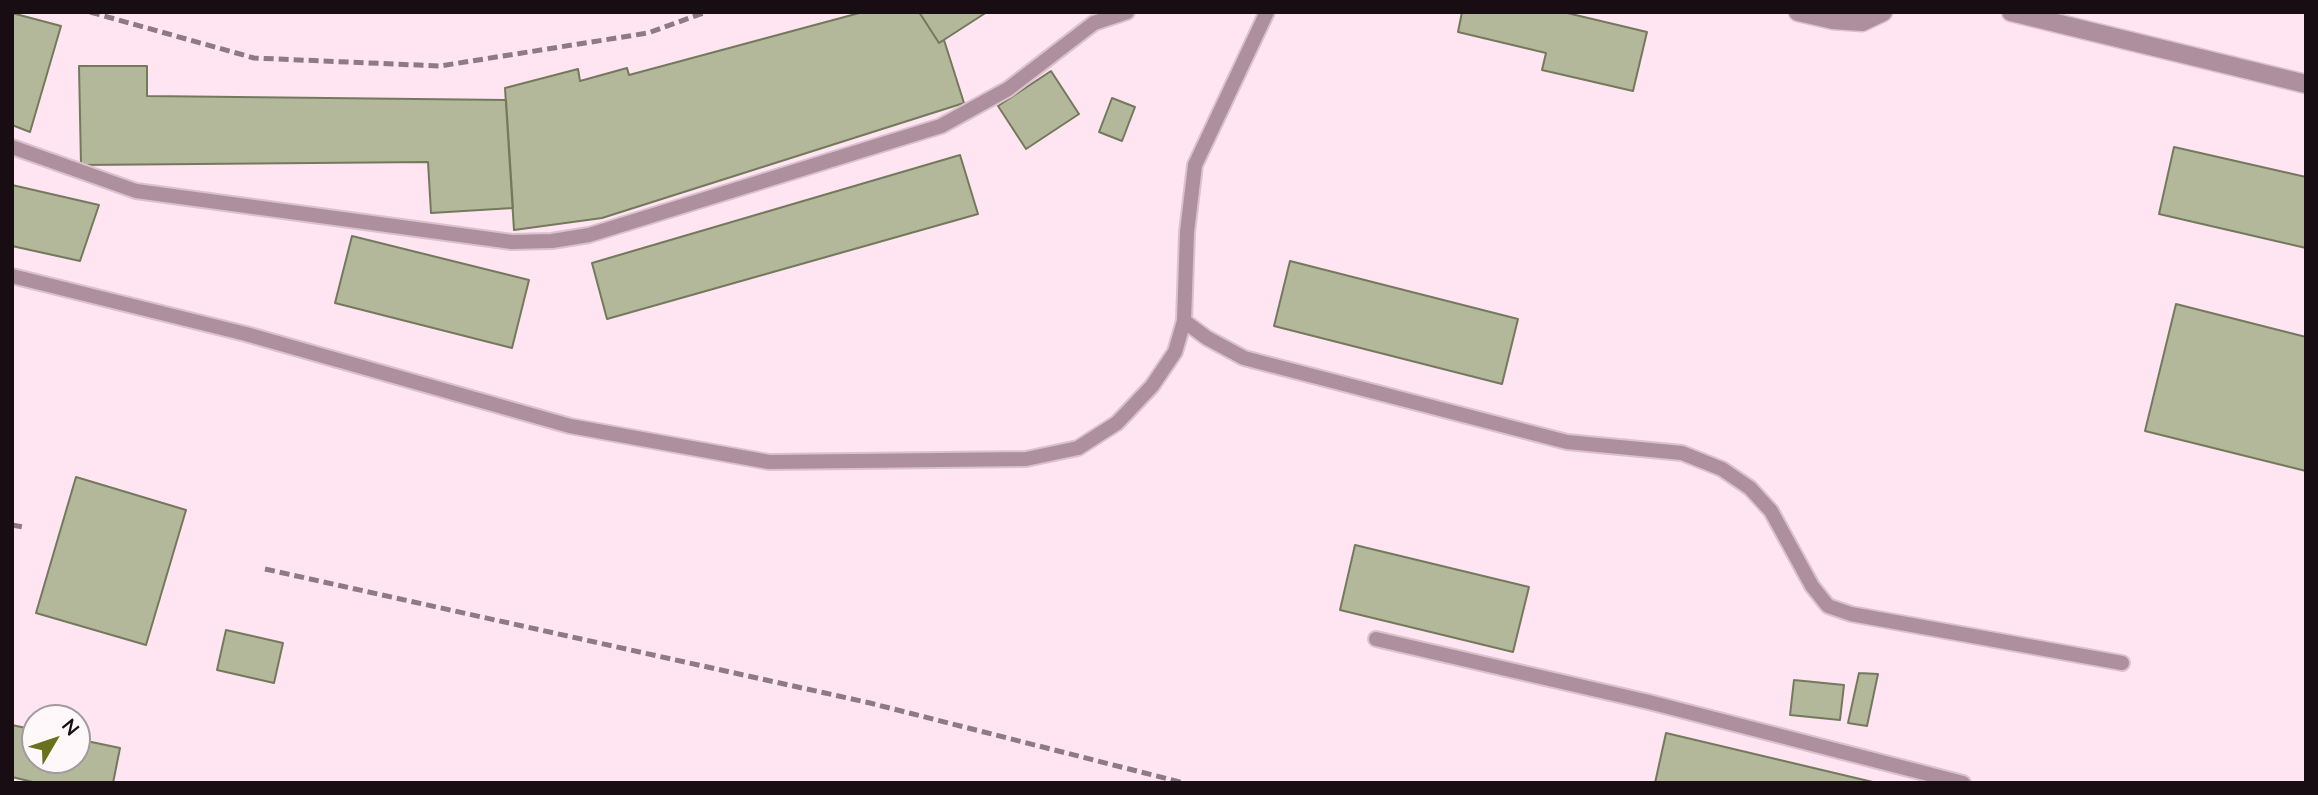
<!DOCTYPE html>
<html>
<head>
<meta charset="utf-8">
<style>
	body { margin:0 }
	#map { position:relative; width:2318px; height:795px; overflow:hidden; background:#ffe4f1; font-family:Lato,sans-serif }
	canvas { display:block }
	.frame { position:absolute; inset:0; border:14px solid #180d13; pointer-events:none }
	.north { position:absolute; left:21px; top:704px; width:70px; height:70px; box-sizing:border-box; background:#fef8fb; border:2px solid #a29a9e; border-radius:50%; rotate:51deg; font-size:19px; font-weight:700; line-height:28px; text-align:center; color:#180d13 }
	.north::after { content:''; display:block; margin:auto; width:24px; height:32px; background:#68721c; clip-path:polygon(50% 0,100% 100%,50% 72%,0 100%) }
</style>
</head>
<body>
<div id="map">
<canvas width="2318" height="795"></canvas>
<div class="frame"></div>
<div class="north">N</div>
</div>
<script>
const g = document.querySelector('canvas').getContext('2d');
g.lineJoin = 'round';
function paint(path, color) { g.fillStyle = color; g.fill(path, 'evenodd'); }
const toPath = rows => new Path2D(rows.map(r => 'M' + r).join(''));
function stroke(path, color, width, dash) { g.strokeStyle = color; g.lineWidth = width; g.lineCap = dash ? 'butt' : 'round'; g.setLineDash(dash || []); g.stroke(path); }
const building = toPath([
	[863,12,919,12,939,43,944,40,964,103,602,218,514,230,505,88,578,69,580,81,627,68,629,75,863,12],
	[919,12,987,12,939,43,919,12],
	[1462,12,1563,12,1647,32,1633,91,1542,70,1546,53,1458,32,1462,12],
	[12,13,61,26,30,132,12,125,12,13],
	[79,66,147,66,147,96,506,100,513,208,431,213,428,162,81,165,79,66],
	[1051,71,1079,114,1026,149,998,106,1051,71],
	[1112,98,1135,107,1122,141,1099,132,1112,98],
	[2174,147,2306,177,2306,248,2159,214,2174,147],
	[960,155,978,214,607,319,592,263,960,155],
	[12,185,99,205,80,261,12,246,12,185],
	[352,236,529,280,512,348,335,303,352,236],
	[1290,261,1518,319,1502,384,1274,326,1290,261],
	[2176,304,2306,337,2306,471,2145,431,2176,304],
	[76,477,186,510,146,645,36,613,76,477],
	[1355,545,1529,587,1513,652,1340,610,1355,545],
	[226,630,283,643,274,683,217,670,226,630],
	[1859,673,1878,674,1867,726,1848,723,1859,673],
	[1794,680,1844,685,1840,720,1790,715,1794,680],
	[12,725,35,730,35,760,77,760,77,739,120,748,113,783,37,783,12,777,12,725],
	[1666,733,1877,783,1655,783,1666,733]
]);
paint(building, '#b3b89a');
stroke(building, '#74795d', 2);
const lane = toPath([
	[12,147,136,191,512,242,552,241,589,235,941,126,1008,89,1094,23,1127,12],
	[12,276,246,334,570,426,769,462,1026,459,1078,448,1117,423,1152,386,1175,352,1184,321,1187,232,1195,165,1267,12],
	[1184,321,1207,338,1244,358,1567,442,1682,453,1722,469,1750,488,1771,511,1812,586,1828,606,1851,614,2122,663],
	[1376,639,1649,702,1963,783]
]);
const street = toPath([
	[1798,12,1833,20,1862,22,1883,12],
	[2011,12,2306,84]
]);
stroke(lane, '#dac2cd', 18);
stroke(street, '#dac2cd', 21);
stroke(lane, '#ae8f9e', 14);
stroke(street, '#ae8f9e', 18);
stroke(toPath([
	[90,12,254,58,440,66,648,33,706,12],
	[12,525,23,527],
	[265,569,870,703,1184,783]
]), '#8e7a84', 5, [10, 5]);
</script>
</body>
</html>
